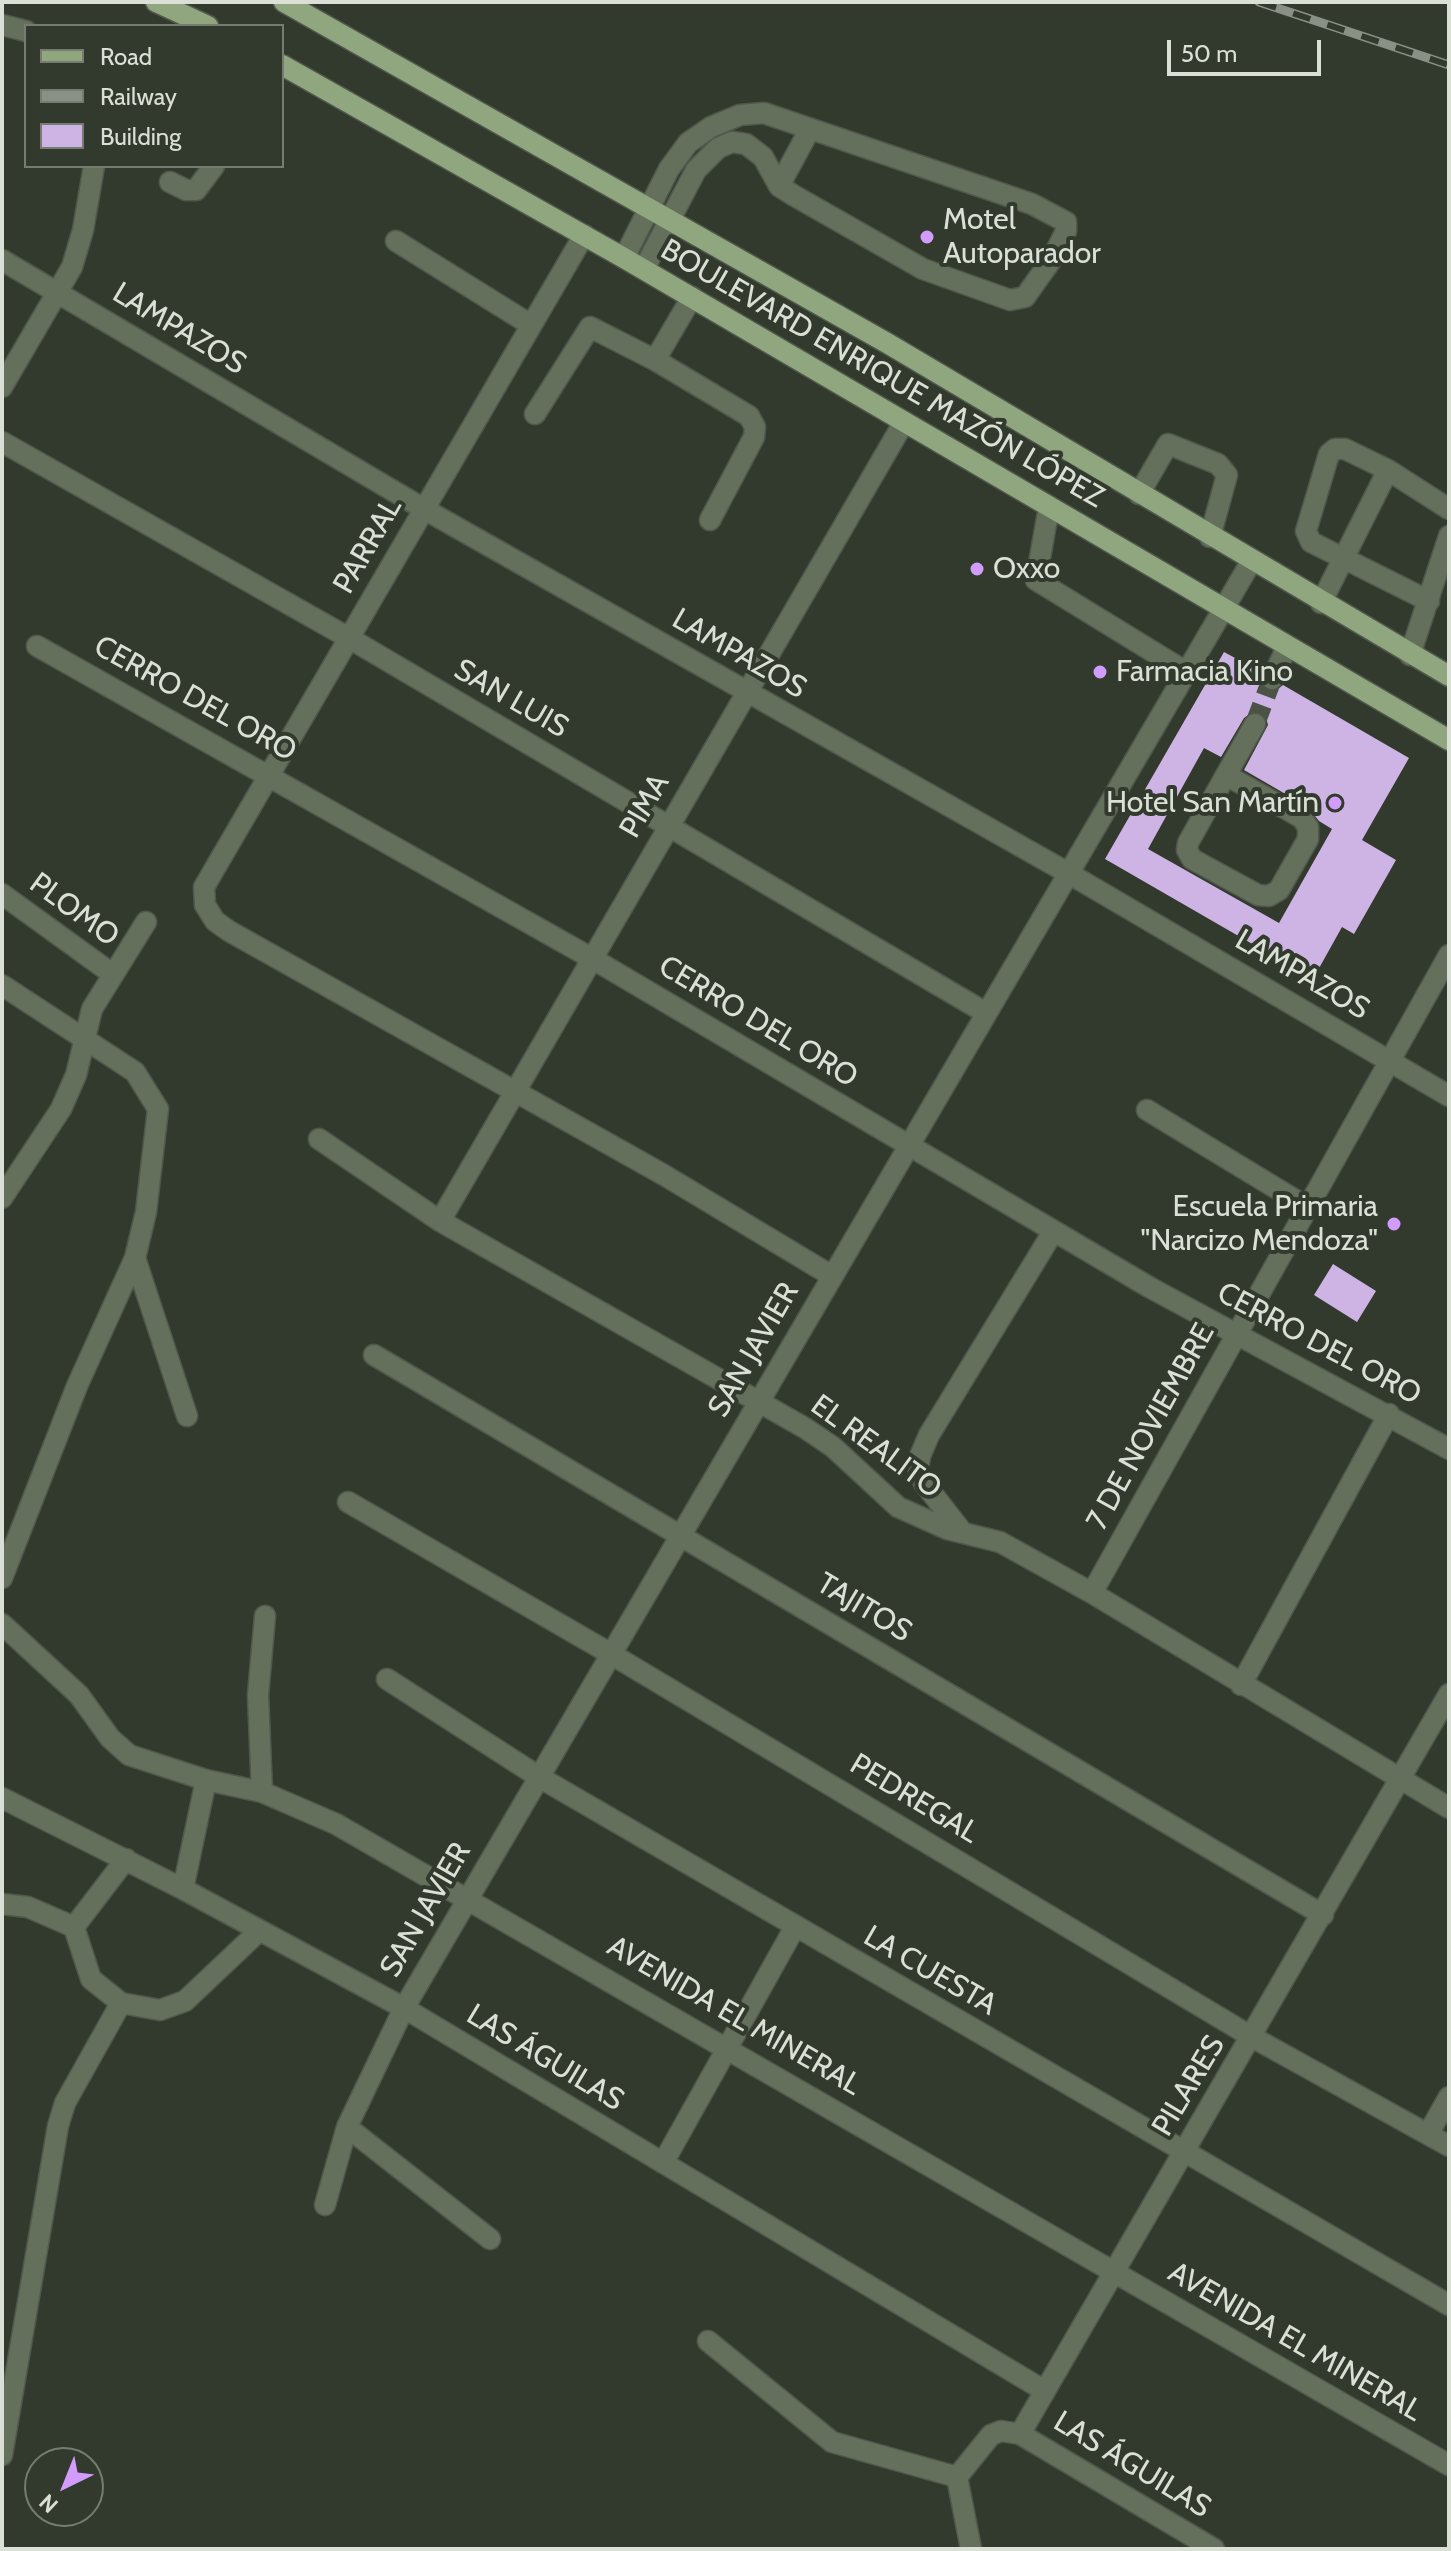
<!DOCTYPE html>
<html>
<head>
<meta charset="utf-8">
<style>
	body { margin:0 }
	#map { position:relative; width:1451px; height:2551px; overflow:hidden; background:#323a2d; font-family:Cabin,sans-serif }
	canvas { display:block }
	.frame { position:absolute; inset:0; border:4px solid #dbe0d7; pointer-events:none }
	.legend { position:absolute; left:24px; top:24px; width:260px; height:144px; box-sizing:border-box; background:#323a2d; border:2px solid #767c71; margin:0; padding:10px 14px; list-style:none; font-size:24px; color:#dbe0d7 }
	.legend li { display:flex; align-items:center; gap:16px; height:40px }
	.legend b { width:40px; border:2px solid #767c71 }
	.north { position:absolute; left:24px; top:2447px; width:80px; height:80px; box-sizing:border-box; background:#323a2d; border:2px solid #767c71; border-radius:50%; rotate:223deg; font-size:22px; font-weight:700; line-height:32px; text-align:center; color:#dbe0d7 }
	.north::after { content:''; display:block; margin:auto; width:28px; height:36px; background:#d29cfd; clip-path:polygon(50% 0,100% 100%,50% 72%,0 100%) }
	.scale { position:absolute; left:1167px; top:40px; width:154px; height:36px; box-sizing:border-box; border:4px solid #dbe0d7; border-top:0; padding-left:10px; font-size:24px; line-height:28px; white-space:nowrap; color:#dbe0d7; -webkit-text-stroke:6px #323a2d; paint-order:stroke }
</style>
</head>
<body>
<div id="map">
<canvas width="1451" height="2551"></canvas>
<div class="frame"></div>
<ul class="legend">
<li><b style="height:10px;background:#90a67e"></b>Road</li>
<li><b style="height:10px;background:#899085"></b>Railway</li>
<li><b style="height:22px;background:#ceb4e5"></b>Building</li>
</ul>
<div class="north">N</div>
<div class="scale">50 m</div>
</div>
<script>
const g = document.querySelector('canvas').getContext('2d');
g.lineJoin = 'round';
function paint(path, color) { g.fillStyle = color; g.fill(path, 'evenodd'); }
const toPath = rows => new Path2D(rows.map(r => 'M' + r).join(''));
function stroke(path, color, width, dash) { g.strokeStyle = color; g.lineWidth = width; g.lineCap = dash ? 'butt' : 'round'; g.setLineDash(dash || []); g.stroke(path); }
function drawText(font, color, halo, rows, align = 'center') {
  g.font = font + ' Cabin,sans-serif'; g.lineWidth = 8; g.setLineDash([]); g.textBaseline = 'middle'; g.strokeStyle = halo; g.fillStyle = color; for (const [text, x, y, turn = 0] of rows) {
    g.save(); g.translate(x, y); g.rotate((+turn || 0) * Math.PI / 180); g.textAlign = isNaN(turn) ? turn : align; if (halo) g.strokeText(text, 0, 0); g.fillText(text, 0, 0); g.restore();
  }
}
paint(toPath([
	[1224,652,1261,672,1259,681,1266,690,1274,692,1283,685,1409,758,1362,840,1396,860,1354,934,1342,927,1313,979,1105,859],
	[1254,711,1266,717,1268,725,1244,770,1308,807,1319,821,1332,829,1279,923,1148,849,1204,748,1221,757,1244,718],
	[1333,1264,1376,1291,1357,1322,1314,1295]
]), '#ceb4e5');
stroke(toPath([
	[1255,724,1272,679]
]), '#4b5346', 20, [20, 10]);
const minor = toPath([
	[2,25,26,31],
	[170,182,186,190,196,190,214,166],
	[779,186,810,129],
	[584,235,204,887,205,905,215,921,229,931,664,1175,832,1276],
	[396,241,531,325],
	[624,258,669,169,688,143,711,127,740,115,764,113,1032,204,1066,222,1066,231,1052,259,1025,297,1010,300,923,269,793,195,779,186,763,157,746,144,732,142,718,148,696,170,644,269],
	[2,260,424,509,1068,873,1449,1096],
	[655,360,692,297],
	[2,387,72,267,83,230,94,166],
	[535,414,590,327,655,360,749,416,755,427,754,437,710,520],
	[2,442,349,638,986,1013],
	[1139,494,1168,444,1218,464,1227,475,1210,537],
	[1049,507,1036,580,1186,672],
	[1429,601,1311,542,1306,531,1329,454,1335,449,1345,449,1388,470,1449,509],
	[1321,603,1388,470],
	[37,646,593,959,1149,1287,1449,1449],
	[1410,655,1449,536],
	[1272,679,1287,647],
	[1226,775,1302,818,1308,827,1308,839,1279,890,1269,896,1258,895,1192,859,1187,850,1188,843,1226,775,1255,724],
	[2,894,111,973],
	[2,985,135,1072,158,1109,146,1212,135,1258,77,1386,2,1578],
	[1147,1110,1307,1207],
	[319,1139,440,1221,805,1428,833,1447,898,1507,947,1529,1000,1542,1092,1593,1449,1808],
	[2,1198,61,1109,76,1075,92,1009,146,922],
	[440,1221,904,422],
	[135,1258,187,1416],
	[374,1355,1323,1915],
	[348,1502,611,1654,1252,2037,1449,2146],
	[963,1533,924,1483,918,1470,920,1456,929,1435,1053,1232],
	[1092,1593,1449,955],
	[2,1624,79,1695,110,1738,129,1755,206,1780,262,1792,336,1824,1449,2465],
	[387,1679,539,1777,1449,2305],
	[1241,1685,1389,1414],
	[262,1792,258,1695,265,1616],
	[2,1798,183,1889,404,2008,1045,2391],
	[126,1859,74,1927,91,1979,121,2003,160,2010,185,2001,258,1932],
	[183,1889,206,1780],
	[2,1904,28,1907,74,1927],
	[347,2127,490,2239],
	[1428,2134,1449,2097],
	[663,2163,795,1927],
	[325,2205,347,2127,404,2008,1251,562],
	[708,2341,832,2442,957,2477],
	[1020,2434,1214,2549],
	[2,2455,58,2126,65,2103,121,2003],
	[957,2477,991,2435,1001,2431,1020,2434,1449,1694],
	[957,2477,971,2549]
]);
const major = toPath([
	[156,2,208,26],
	[284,2,887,343,1449,676],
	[282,65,624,258,1449,740]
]);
stroke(minor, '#50584c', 23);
stroke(major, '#50584c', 23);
stroke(minor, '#646f5c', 20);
stroke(major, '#90a67e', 20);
const rail = toPath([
	[1259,2,1449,65]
]);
stroke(rail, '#899085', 9);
stroke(rail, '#323a2d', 6, [18]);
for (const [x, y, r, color] of [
	[927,237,8,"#d29cfd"],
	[977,569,8,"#d29cfd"],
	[1100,672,8,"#d29cfd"],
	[1335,803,8,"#d29cfd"],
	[1394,1224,8,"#d29cfd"]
]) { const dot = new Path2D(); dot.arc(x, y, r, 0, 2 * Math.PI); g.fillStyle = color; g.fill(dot); stroke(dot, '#323a2d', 3); }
drawText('30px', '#dbe0d7', '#323a2d', [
	["Motel",943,220],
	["Autoparador",943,254],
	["Oxxo",993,569],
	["Farmacia Kino",1116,672],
	["Hotel San Martín",1319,803,"right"],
	["Escuela Primaria",1378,1207,"right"],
	["\"Narcizo Mendoza\"",1378,1241,"right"]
], 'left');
drawText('30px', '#dbe0d7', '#323a2d', [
	["LAMPAZOS",179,329,31],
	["BOULEVARD ENRIQUE MAZÓN LÓPEZ",882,374,30],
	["PARRAL",368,546,-60],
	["LAMPAZOS",739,654,30],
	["CERRO DEL ORO",195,699,29],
	["SAN LUIS",511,699,30],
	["PIMA",645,806,-60],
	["PLOMO",74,910,36],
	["LAMPAZOS",1302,975,30],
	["CERRO DEL ORO",758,1022,31],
	["CERRO DEL ORO",1319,1344,28],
	["SAN JAVIER",754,1350,-60],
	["7 DE NOVIEMBRE",1151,1427,-61],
	["EL REALITO",876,1447,36],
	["TAJITOS",864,1608,31],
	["PEDREGAL",914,1799,31],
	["SAN JAVIER",426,1910,-60],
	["LA CUESTA",930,1971,30],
	["AVENIDA EL MINERAL",734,2016,30],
	["LAS ÁGUILAS",545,2058,31],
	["PILARES",1189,2086,-59],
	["AVENIDA EL MINERAL",1295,2342,30],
	["LAS ÁGUILAS",1132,2465,31]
]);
</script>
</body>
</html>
